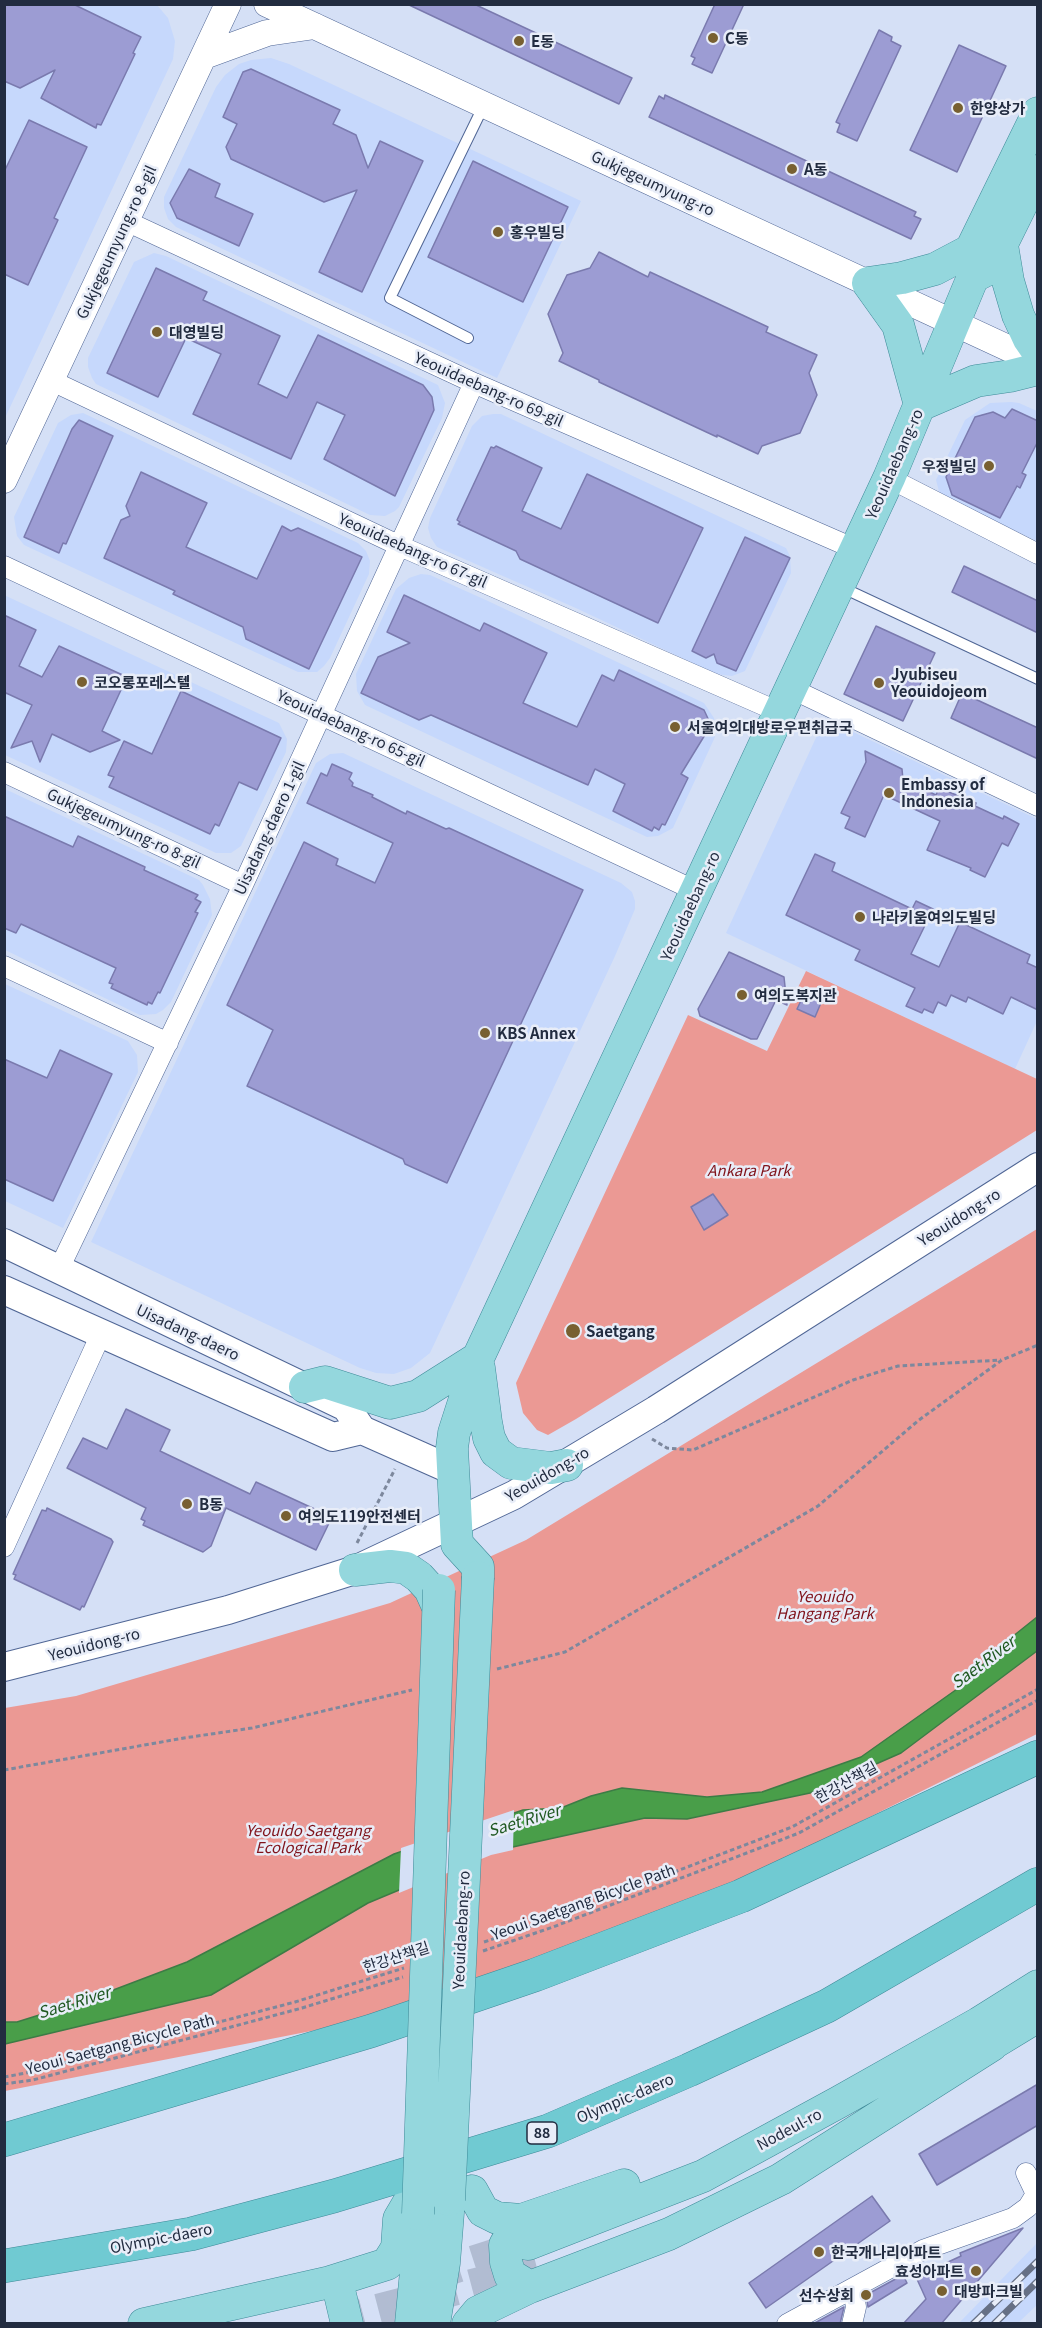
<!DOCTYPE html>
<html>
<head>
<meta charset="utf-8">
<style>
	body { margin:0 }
	#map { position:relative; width:1042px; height:2328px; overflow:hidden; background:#d5e0f6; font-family:Georgia,serif }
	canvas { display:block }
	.frame { position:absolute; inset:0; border:6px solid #222c40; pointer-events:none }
</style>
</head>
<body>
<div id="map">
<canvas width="1042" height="2328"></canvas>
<div class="frame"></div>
</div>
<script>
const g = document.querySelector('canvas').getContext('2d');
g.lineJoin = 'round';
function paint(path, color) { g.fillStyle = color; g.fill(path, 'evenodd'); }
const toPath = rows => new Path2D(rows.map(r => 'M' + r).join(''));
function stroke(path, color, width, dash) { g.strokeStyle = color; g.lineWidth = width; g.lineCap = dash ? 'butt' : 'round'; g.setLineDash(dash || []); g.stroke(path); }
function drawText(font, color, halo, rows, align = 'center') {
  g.font = font + ' Georgia,"Noto Sans KR",serif'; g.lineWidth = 5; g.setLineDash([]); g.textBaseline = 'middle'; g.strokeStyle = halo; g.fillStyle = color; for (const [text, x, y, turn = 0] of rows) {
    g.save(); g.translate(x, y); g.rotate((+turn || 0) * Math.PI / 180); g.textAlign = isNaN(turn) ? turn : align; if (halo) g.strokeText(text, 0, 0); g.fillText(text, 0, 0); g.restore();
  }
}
paint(toPath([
	[5,5,157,5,168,18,175,41,173,59,5,418],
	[271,58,289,64,581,201,497,378,176,227,168,219,164,208,164,197,216,87,225,75,239,64,251,60],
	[154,253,166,256,438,385,445,403,442,418,399,507,395,511,385,516,370,515,96,384,92,378,88,367,88,358,134,262],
	[1011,402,1019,403,1037,411,1037,541,940,495,936,480,965,420,990,403],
	[83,413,358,543,366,551,370,561,369,574,330,658,324,666,317,672,298,672,24,545,17,536,14,517,58,423,71,415],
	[493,414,501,414,786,548,790,556,791,573,745,671,732,676,716,674,578,609,437,547,431,538,428,528,430,518,472,426,482,416],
	[421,574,430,575,488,601,704,703,714,718,715,737,673,828,658,836,647,837,365,705,357,691,356,674,396,589,409,578],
	[4,595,279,723,287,739,286,752,241,846,231,853,216,853,5,755],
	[834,723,1037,819,1037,1021,1015,1069,726,933,820,729],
	[343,753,621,883,632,892,635,901,635,909,615,956,430,1353,411,1368,394,1374,376,1373,360,1368,91,1242,316,763,330,754],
	[5,789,199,880,203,885,210,899,212,915,171,1002,163,1010,156,1014,140,1015,5,950],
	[5,984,128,1041,137,1055,138,1072,63,1228,5,1201],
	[1037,2243,1037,2305,1018,2323,959,2323]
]), '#c6d8fc');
paint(toPath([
	[806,971,1037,1079,1037,1130,576,1419,548,1435,537,1430,523,1413,516,1383,688,1015,767,1051],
	[1037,1229,1037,1734,680,1911,342,2025,5,2091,5,1708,76,1696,390,1603,526,1540]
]), '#eb9994');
const water = toPath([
	[1037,1617,1037,1651,901,1753,810,1793,687,1819,645,1818,490,1852,368,1903,211,1995,5,2044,4,2022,17,2022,87,2000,187,1962,394,1854,523,1810,561,1808,591,1796,622,1788,707,1797,762,1792,861,1757,967,1682,997,1649,1037,1617]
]);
paint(water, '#499e49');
stroke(water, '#3d7c46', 1.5);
paint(toPath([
	[514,1810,513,1850,491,1855,399,1893,401,1848]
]), '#d5e0f6');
const building = toPath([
	[4,4,73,4,141,37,133,53,135,54,101,125,97,124,96,128,41,98,55,70,20,88,4,81,4,4],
	[407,4,474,4,632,78,619,104,407,4],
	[715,4,744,4,712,73,692,64,695,58,691,56,715,4],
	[879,30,892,37,891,41,901,46,857,141,837,132,840,124,836,122,879,30],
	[959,45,1006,66,957,172,910,150,959,45],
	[251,69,340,110,333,124,356,135,368,168,380,141,423,161,362,292,319,272,357,190,324,202,231,159,226,147,237,124,223,117,243,72,251,69],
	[665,95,916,212,914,216,921,219,911,239,649,117,659,96,664,99,665,95],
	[29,120,87,147,54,218,58,220,28,285,4,274,4,172,29,120],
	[473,161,568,207,523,302,428,257,473,161],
	[189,169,220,184,215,197,253,214,239,246,177,218,170,203,189,169],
	[599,252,648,277,650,272,768,327,766,332,817,355,809,373,817,395,800,433,762,446,758,454,717,435,717,437,599,382,599,380,559,361,563,353,548,314,567,275,590,268,599,252],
	[156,268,207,292,203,300,280,336,258,384,287,398,318,335,423,385,432,397,434,410,395,496,324,459,345,415,317,402,291,459,193,414,221,354,186,338,158,397,107,373,156,268],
	[1012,409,1038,421,1038,441,1022,473,1026,475,1020,488,1017,486,1000,518,952,495,946,477,975,417,993,412,1005,418,1012,409],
	[79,420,113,436,66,544,63,543,59,553,24,537,72,429,79,420],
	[496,446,542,468,522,511,561,529,587,474,703,528,658,623,520,559,516,551,458,524,460,522,457,520,491,447,494,448,496,446],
	[141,472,207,503,186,547,257,579,282,526,291,531,298,528,362,557,309,669,246,639,243,627,173,594,175,591,104,558,121,520,130,516,126,506,141,472],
	[745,537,790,558,736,671,717,663,714,654,706,658,692,651,745,537],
	[964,566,1038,601,1038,633,952,592,964,566],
	[404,595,480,631,484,623,547,653,523,703,577,727,602,675,614,681,619,670,704,710,711,725,681,774,688,778,665,825,662,824,659,830,654,827,652,831,613,811,625,784,595,769,588,785,431,715,419,720,361,693,378,657,410,643,387,632,404,595],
	[4,615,36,630,19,666,42,677,59,646,127,677,102,731,120,740,90,752,52,734,40,762,32,741,11,748,32,705,6,693,4,696,4,615],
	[876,626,935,653,903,721,844,694,876,626],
	[181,691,281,738,257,790,239,782,219,826,215,824,210,834,109,787,114,777,108,775,124,741,152,754,181,691],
	[962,693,1038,728,1038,759,951,718,962,693],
	[865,751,902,769,903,780,936,795,939,788,976,803,975,806,1003,819,1004,816,1019,824,1008,846,1002,843,985,877,970,870,971,868,927,850,940,821,884,795,865,837,845,828,850,817,841,813,866,762,865,751],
	[332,764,352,773,349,779,353,783,352,786,373,795,372,797,406,814,407,811,446,829,449,828,583,890,447,1183,405,1164,403,1159,247,1086,273,1030,227,1005,304,842,338,859,336,865,375,883,393,843,307,803,321,773,327,776,332,764],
	[4,816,73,847,78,836,145,867,144,870,198,895,195,899,201,902,195,912,198,913,160,993,158,992,152,1004,148,1002,147,1005,111,988,113,984,109,983,116,968,21,924,16,933,4,928,4,816],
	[815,854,835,863,832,871,912,909,916,901,933,909,911,954,939,967,960,922,1030,955,1027,963,1038,968,1038,1010,1011,997,1003,1014,968,997,966,1002,951,995,946,1006,938,1002,933,1013,924,1009,922,1013,906,1006,915,988,855,960,860,950,786,915,815,854],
	[729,952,784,977,787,1005,776,1000,757,1039,751,1039,700,1016,698,1009,729,952],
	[806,990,823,998,815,1017,797,1009,806,990],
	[60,1050,112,1074,53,1201,4,1179,4,1059,47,1078,60,1050],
	[713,1194,728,1215,704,1230,691,1207,713,1194],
	[126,1409,170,1430,160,1451,250,1494,256,1482,332,1517,316,1550,226,1508,211,1546,203,1552,143,1525,145,1521,141,1519,146,1508,67,1468,83,1438,107,1449,126,1409],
	[47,1508,111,1539,113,1542,84,1607,82,1606,80,1610,14,1579,16,1575,13,1574,42,1510,46,1511,47,1508],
	[1038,2084,1038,2125,937,2185,919,2154,1038,2084],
	[872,2196,890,2221,766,2308,749,2283,872,2196],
	[1023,2228,941,2324,903,2324,926,2299,916,2277,961,2256,960,2253,1023,2228],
	[903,2275,907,2283,868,2307,866,2295,903,2275],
	[844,2307,840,2324,813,2324,844,2307]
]);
paint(building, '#9c9cd3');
stroke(building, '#7a7aae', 1.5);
stroke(toPath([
	[428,2276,528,2244],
	[332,2322,537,2268]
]), '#b1bcd2', 32, [32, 16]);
const service = toPath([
	[468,338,390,298,484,105],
	[841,587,1038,679]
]);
const minor = toPath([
	[126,221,474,383,855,549],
	[50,380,400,546,779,712],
	[889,478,1038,554],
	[4,566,696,891],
	[790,688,1038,806],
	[4,772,243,885],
	[4,966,168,1043],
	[58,1271,243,885,474,383],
	[4,1547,101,1334],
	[787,2324,923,2250,1013,2218,1028,2207,1036,2194,1026,2173],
	[852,2324,856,2307,853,2289]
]);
const tertiary = toPath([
	[267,4,1038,362],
	[204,56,267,33,315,26],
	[4,480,228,4]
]);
const secondary = toPath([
	[4,1243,346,1407,362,1430,452,1470],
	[4,1290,333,1437,362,1430],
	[4,1667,228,1610,355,1570,514,1495,656,1410,1038,1167]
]);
const primary = toPath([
	[1002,245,1008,281,1018,315,1029,339,1038,352],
	[971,250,935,269,902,278,868,283,898,325,920,405,976,381,1010,376,1038,369],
	[973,277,990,268,1038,171],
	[479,1368,486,1422,489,1438,496,1452,511,1463,551,1468,567,1465],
	[305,1387,325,1382,390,1403,418,1396,478,1358],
	[355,1570,390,1566,406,1568,419,1577,430,1589,438,1607],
	[478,1577,478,1567,457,1544,452,1448,454,1433,478,1358,889,478,973,277,967,258,1038,113],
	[974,2055,1038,2016],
	[472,2191,483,2211,497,2218,521,2220,624,2185],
	[521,2220,505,2245,506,2262,510,2275,530,2287],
	[528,2244,703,2176,839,2102,979,2023,1038,1986],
	[330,2282,387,2264,397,2248,399,2219,419,2185],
	[144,2324,330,2282,339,2290,347,2324],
	[411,2324,418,2250,418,2214],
	[434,2324,444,2263,449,2200],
	[468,2324,478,2312,530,2287,669,2234,781,2179,992,2045]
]);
const trunk = toPath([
	[4,2140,371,2031,535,1975,741,1896,1038,1757],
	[4,2266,191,2234,334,2196,548,2131,689,2070,827,2006,1038,1884]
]);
stroke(service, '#506695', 12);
stroke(minor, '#506695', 21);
stroke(tertiary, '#506695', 27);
stroke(secondary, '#506695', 30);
stroke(primary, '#3e8a98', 33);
stroke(trunk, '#3e8a98', 34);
stroke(toPath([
	[652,1439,667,1448,693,1450,853,1380,898,1366,1001,1360],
	[357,1543,395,1469],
	[497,1669,565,1652,818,1506,919,1420,1002,1360,1038,1345],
	[4,1770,184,1738,252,1728,412,1690],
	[484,1942,546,1921,792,1827,1038,1689],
	[483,1951,553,1927,799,1833,1038,1700],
	[4,2077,26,2073,295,2002,404,1968],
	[4,2084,33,2080,302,2008,403,1977]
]), '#7d889d', 3, [4.5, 3]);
stroke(service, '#fff', 10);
stroke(minor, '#fff', 20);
stroke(tertiary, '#fff', 26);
stroke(secondary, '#fff', 28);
stroke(primary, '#94d7dd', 32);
stroke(trunk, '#70cad2', 33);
const rail = toPath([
	[973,2324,1038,2261],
	[994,2324,1038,2281]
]);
stroke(rail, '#667085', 7);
stroke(rail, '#e8edf8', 4.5, [14]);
const primaryBridge = toPath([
	[449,2200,478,1577],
	[418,2214,439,1590]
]);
stroke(primaryBridge, '#3e8a98', 33, []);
stroke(primaryBridge, '#94d7dd', 32);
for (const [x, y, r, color] of [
	[713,38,6,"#786031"],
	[519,41,6,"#786031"],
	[958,108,6,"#786031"],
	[792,169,6,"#786031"],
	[498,232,6,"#786031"],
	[157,332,6,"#786031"],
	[989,466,6,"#786031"],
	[82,682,6,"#786031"],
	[879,683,6,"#786031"],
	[675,727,6,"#786031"],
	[889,793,6,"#786031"],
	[860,917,6,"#786031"],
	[742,995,6,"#786031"],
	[485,1033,6,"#786031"],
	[573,1331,8,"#786031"],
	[187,1504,6,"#786031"],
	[286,1516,6,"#786031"],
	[819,2252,6,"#786031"],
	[976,2271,6,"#786031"],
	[942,2291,6,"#786031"],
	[866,2295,6,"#786031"]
]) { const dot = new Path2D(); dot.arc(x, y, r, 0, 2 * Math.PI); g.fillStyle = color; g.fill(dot); stroke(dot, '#e8edf8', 2); }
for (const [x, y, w] of [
	[542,2133,30]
]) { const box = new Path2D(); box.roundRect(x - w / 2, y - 11, w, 22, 4.5); g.fillStyle = '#e8edf8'; g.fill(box); stroke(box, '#222c40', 1.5); }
drawText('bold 14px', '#222c40', null, [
	["88",542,2133]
]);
drawText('bold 15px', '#222c40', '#e8edf8', [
	["C동",725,38],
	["E동",531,41],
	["한양상가",970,108],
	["A동",804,169],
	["홍우빌딩",510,232],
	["대영빌딩",169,332],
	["우정빌딩",977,466,"right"],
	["Jyubiseu",891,674],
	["Yeouidojeom",891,691],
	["코오롱포레스텔",94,682],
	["서울여의대방로우편취급국",687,727],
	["Embassy of",901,784],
	["Indonesia",901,801],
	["나라키움여의도빌딩",872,917],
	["여의도복지관",754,995],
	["KBS Annex",497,1033],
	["Saetgang",586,1331],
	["B동",199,1504],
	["여의도119안전센터",298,1516],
	["한국개나리아파트",831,2252],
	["효성아파트",964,2271,"right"],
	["대방파크빌",954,2291],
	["선수상회",854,2295,"right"]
], 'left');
drawText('15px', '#222c40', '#e8edf8', [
	["Gukjegeumyung-ro",653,183,25],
	["Gukjegeumyung-ro 8-gil",116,242,-65],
	["Yeouidaebang-ro 69-gil",489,389,24],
	["Yeouidaebang-ro",894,464,-66],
	["Yeouidaebang-ro 67-gil",413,550,24],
	["Yeouidaebang-ro 65-gil",351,728,25],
	["Gukjegeumyung-ro 8-gil",124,828,25],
	["Uisadang-daero 1-gil",269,828,-65],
	["Yeouidaebang-ro",690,906,-65],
	["Yeouidong-ro",959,1217,-32],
	["Uisadang-daero",188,1332,25],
	["Yeouidong-ro",547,1474,-30],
	["Yeouidong-ro",94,1644,-14],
	["한강산책길",846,1782,-29],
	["Yeoui Saetgang Bicycle Path",583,1902,-20],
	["Yeouidaebang-ro",461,1930,-87],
	["한강산책길",396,1957,-18],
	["Yeoui Saetgang Bicycle Path",120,2044,-15],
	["Olympic-daero",625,2098,-23],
	["Nodeul-ro",789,2129,-28],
	["Olympic-daero",161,2238,-11]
]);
drawText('italic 15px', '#80131b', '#e8edf8', [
	["Ankara Park",749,1170],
	["Yeouido",825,1596],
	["Hangang Park",825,1613],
	["Yeouido Saetgang",308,1830],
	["Ecological Park",308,1847]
]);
drawText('italic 16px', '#1e5820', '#e8edf8', [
	["Saet River",983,1662,-37],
	["Saet River",524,1820,-17],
	["Saet River",74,2002,-17]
]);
</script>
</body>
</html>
